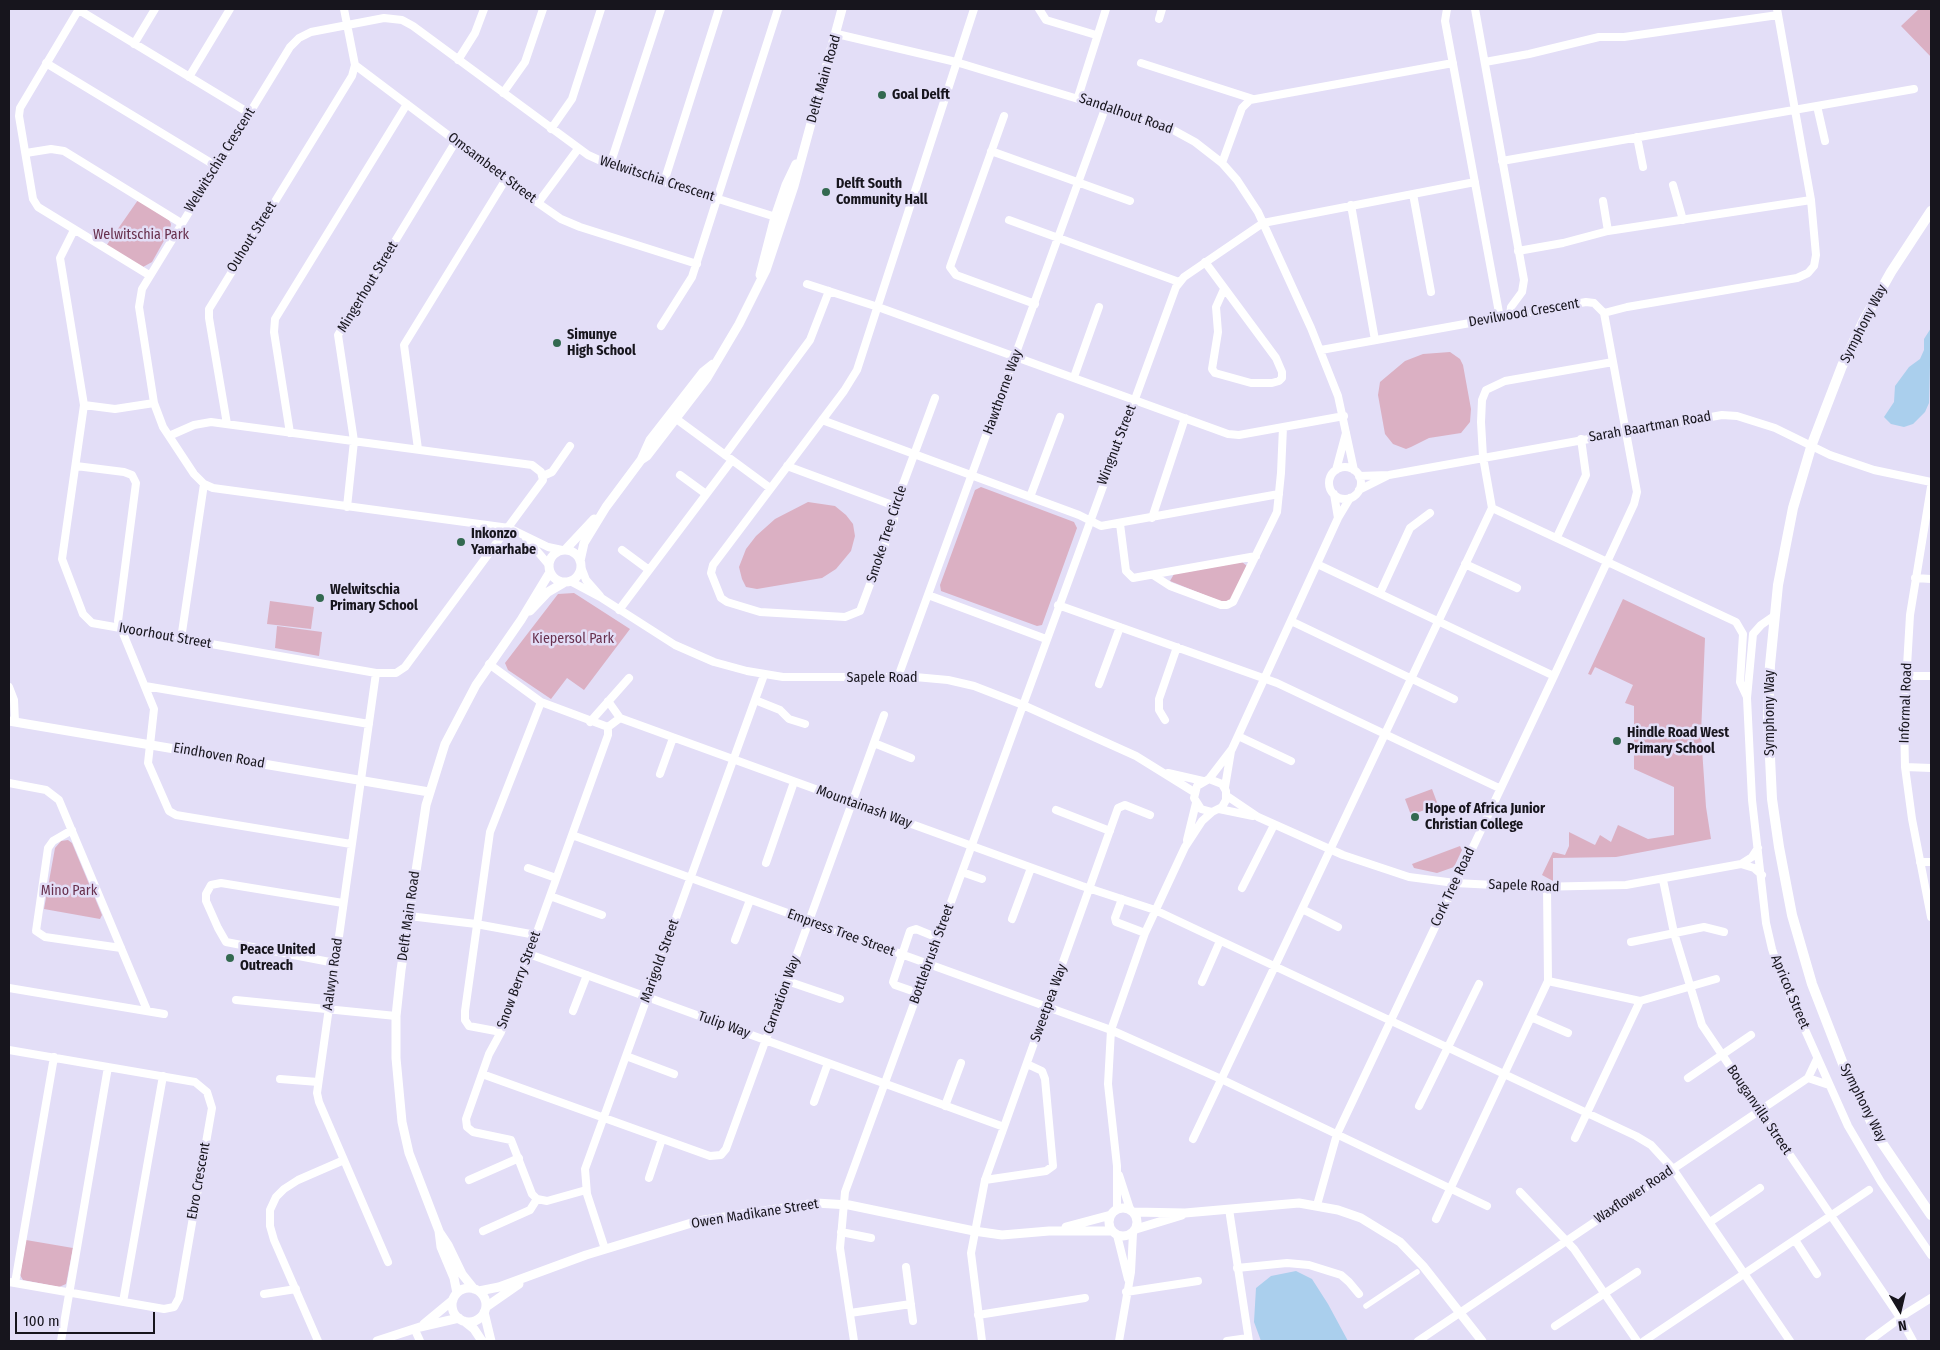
<!DOCTYPE html>
<html>
<head>
<meta charset="utf-8">
<style>
	body { margin:0 }
	#map { position:relative; width:1940px; height:1350px; overflow:hidden; background:#e3def7; font-family:"Fira Sans Condensed",sans-serif }
	canvas { display:block }
	.frame { position:absolute; inset:0; border:10px solid #17151d; pointer-events:none }
	.north { position:absolute; left:1875px; top:1285px; width:50px; height:50px; -webkit-text-stroke:4px #e3def7; paint-order:stroke; rotate:171deg; font-size:14px; font-weight:700; line-height:20px; text-align:center; color:#17151d }
	.north::after { content:''; display:block; margin:auto; width:18px; height:22px; background:#17151d; clip-path:polygon(50% 0,100% 100%,50% 72%,0 100%) }
	.scale { position:absolute; left:15px; top:1312px; width:140px; height:22px; box-sizing:border-box; border:2px solid #17151d; border-top:0; padding-left:6px; font-size:15px; line-height:18px; white-space:nowrap; color:#17151d; -webkit-text-stroke:4px #e3def7; paint-order:stroke }
</style>
</head>
<body>
<div id="map">
<canvas width="1940" height="1350"></canvas>
<div class="frame"></div>
<div class="north">N</div>
<div class="scale">100 m</div>
</div>
<script>
const g = document.querySelector('canvas').getContext('2d');
g.lineJoin = 'round';
function paint(path, color) { g.fillStyle = color; g.fill(path, 'evenodd'); }
const toPath = rows => new Path2D(rows.map(r => 'M' + r).join(''));
function stroke(path, color, width, dash) { g.strokeStyle = color; g.lineWidth = width; g.lineCap = dash ? 'butt' : 'round'; g.setLineDash(dash || []); g.stroke(path); }
function drawText(font, color, halo, rows, align = 'center') {
  g.font = font + ' "Fira Sans Condensed",sans-serif'; g.lineWidth = 5; g.setLineDash([]); g.textBaseline = 'middle'; g.strokeStyle = halo; g.fillStyle = color; for (const [text, x, y, turn = 0] of rows) {
    g.save(); g.translate(x, y); g.rotate((+turn || 0) * Math.PI / 180); g.textAlign = isNaN(turn) ? turn : align; if (halo) g.strokeText(text, 0, 0); g.fillText(text, 0, 0); g.restore();
  }
}
paint(toPath([
	[1919,9,1931,9,1931,57,1901,26],
	[138,200,169,220,171,224,170,230,152,262,143,267,106,246],
	[1450,352,1460,359,1463,365,1471,409,1470,422,1461,433,1429,438,1411,447,1406,449,1393,444,1385,434,1378,395,1380,382,1405,361,1423,354],
	[981,487,1074,522,1077,528,1042,625,1037,626,941,591,940,585,975,490],
	[808,502,835,506,846,515,853,524,855,536,851,551,836,569,822,578,757,589,746,587,742,579,739,567,746,549,756,536,775,519],
	[1242,562,1247,566,1231,601,1222,602,1170,581,1174,574],
	[574,593,630,629,584,690,567,678,551,699,508,670,505,663,558,594],
	[1623,599,1705,638,1701,734,1706,807,1711,839,1616,857,1553,858,1553,881,1542,875,1553,852,1565,855,1569,846,1569,832,1595,845,1600,835,1611,842,1618,825,1648,839,1674,835,1674,787,1634,769,1634,706,1625,703,1633,685,1595,667,1591,675,1588,674],
	[270,601,314,607,311,629,267,624],
	[277,626,322,632,319,656,275,648],
	[1432,789,1438,805,1411,815,1405,799],
	[68,840,72,843,102,915,100,919,44,909,55,848,61,841],
	[1460,846,1462,850,1454,867,1437,873,1414,868,1412,864],
	[26,1240,73,1248,66,1284,59,1287,23,1280,20,1275]
]), '#dbb0c3');
paint(toPath([
	[1931,328,1929,403,1925,412,1913,424,1904,427,1891,424,1884,417,1894,402,1895,386,1909,367,1920,359,1924,350,1924,339],
	[1296,1271,1312,1279,1328,1304,1348,1341,1261,1341,1254,1322,1256,1288,1271,1276]
]), '#aacfed');
stroke(toPath([
	[1366,1306,1417,1272]
]), '#fff', 5.5);
stroke(toPath([
	[79,9,20,108,19,116,33,199,38,207,149,275],
	[344,9,355,65,538,203,561,219,580,227,697,264],
	[1039,9,1046,20,1096,35],
	[1447,9,1445,21,1500,318],
	[1475,9,1524,280,1522,292,1511,307,1510,316],
	[79,10,249,113],
	[1159,19,1162,9],
	[837,34,956,62,1164,125,1195,142,1222,163,1237,180,1258,212,1311,328,1338,396,1354,470],
	[134,44,155,9],
	[458,60,475,33,484,9],
	[1485,62,1529,54,1599,37,1624,37,1778,15],
	[46,63,216,166],
	[1141,63,1253,99],
	[189,77,230,9],
	[503,93,525,62,543,9],
	[1078,97,1106,9],
	[1817,106,1825,141],
	[1004,116,950,267,956,275,1035,304],
	[551,129,572,99,601,9],
	[1637,137,1643,167],
	[991,151,1130,201],
	[26,153,51,149,64,151,181,223],
	[1502,161,1914,89],
	[1222,163,1242,108,1250,100,1453,63],
	[610,165,661,9],
	[664,182,719,9],
	[1673,185,1683,220],
	[1413,194,1431,292],
	[1603,201,1608,231],
	[538,203,578,149],
	[1351,205,1375,340],
	[1009,220,1179,282],
	[74,230,60,258,84,405,62,559,83,614,92,623,376,673,396,673,405,667,543,480,541,472,532,465,211,422,194,425,169,436],
	[1518,251,1563,243,1608,231,1811,200],
	[1205,262,1276,358,1282,372,1282,378,1279,381,1272,383,1251,383,1215,373,1212,369,1218,332,1216,307,1224,289],
	[807,284,878,307,1228,434,1239,435,1344,416],
	[1604,313,1627,307,1797,278,1808,273,1814,266,1816,255,1811,200,1777,9],
	[661,326,692,277,778,9],
	[1074,377,1099,307],
	[935,398,895,506,894,520,860,611,845,617,760,612,727,602,721,598,711,573,713,565,844,391,857,370,974,9],
	[84,405,115,409,154,403],
	[671,415,770,488],
	[822,420,1079,515,1101,526,1279,494],
	[227,424,209,318,209,309,352,76,355,65],
	[290,433,274,332,275,319,407,104],
	[418,449,404,345,506,179],
	[725,455,810,340,829,291],
	[76,466,124,472,132,475,136,483,118,621,154,709,148,763,169,811,176,815,351,844],
	[787,466,895,506],
	'1329 483a16 16 0 1 1 32 0a16 16 0 1 1-32 0Z',
	[1336,470,1346,433],
	[680,475,706,494],
	[543,476,552,472,570,446],
	[1359,476,1389,475,1722,415,1737,416,1775,428,1830,455,1874,470,1931,482],
	[1931,487,1910,615,1904,718,1905,767,1912,819,1931,917],
	[1359,490,1387,476],
	[1334,494,1338,518],
	[1030,497,1060,417],
	[347,507,354,441,338,335,456,141],
	[1492,508,1736,622,1743,634,1740,682,1747,697],
	[1492,508,1483,457,1481,422,1482,400,1486,390,1505,381,1613,362],
	[1152,518,1185,418],
	[1120,524,1126,571,1133,578,1256,556],
	[1557,537,1586,475,1581,439],
	[526,538,549,565],
	[562,550,548,547,509,528,213,488,204,484,194,474,163,427,154,403,139,307,142,289,290,47,299,38,311,32,384,18,402,20,413,26,588,155,610,165,779,218],
	[622,550,649,570],
	[1317,564,1554,676],
	[1465,564,1517,588],
	[581,567,586,580,600,596],
	[1153,575,1170,586,1221,605,1227,605,1233,602,1277,512,1281,473,1283,427],
	[1915,578,1931,579],
	[570,581,600,597,675,645,714,662,747,671,783,677,915,677,948,680,974,686,1023,705,1136,756,1194,792],
	[1380,593,1410,528,1430,513],
	[928,595,1046,639],
	[1058,605,1277,683,1499,788],
	[619,610,732,460],
	[1774,616,1761,625,1753,634,1747,698,1752,800,1766,923,1772,949,1781,976,1848,1126,1881,1182,1931,1255],
	[1291,621,1454,699],
	[181,639,204,484],
	[489,664,541,702,608,727],
	[376,673,317,1093,319,1102,388,1262],
	[1907,676,1931,676],
	[898,677,1106,106],
	[1099,684,1120,627],
	[145,686,369,724],
	[9,687,14,700,15,722],
	[755,700,780,710,789,719,805,724],
	[608,701,620,718],
	[1165,720,1159,710,1159,699,1177,647],
	[590,722,629,678],
	[608,727,620,718,1082,886,1155,910,1636,1136,1651,1145,1673,1169,1790,1341],
	[1238,736,1291,761],
	[874,743,911,758],
	[1905,767,1931,768],
	[1168,773,1203,781],
	[660,774,673,738],
	[1209,779,1232,749,1338,518,1350,498],
	[9,783,46,790,59,800,147,1010],
	[1225,787,1231,751],
	[1227,796,1258,817,1343,855,1409,877,1455,883,1534,887,1626,885,1741,864,1752,857,1758,848],
	[1219,809,1253,816],
	[1056,810,1110,831],
	[72,830,53,841,48,848,36,931,45,937,121,948],
	[572,835,1111,1030,1221,1079,1487,1206],
	[1187,840,1196,803],
	[1920,862,1931,862],
	[766,863,794,782],
	[1741,864,1754,868,1762,875],
	[528,868,556,878],
	[962,872,982,879],
	[1663,880,1674,933,1702,1025,1901,1319,1913,1341],
	[1242,888,1274,825],
	[550,896,602,915],
	[1122,899,1115,918,1116,922,1145,933],
	[1302,909,1338,927],
	[409,916,476,924,536,935],
	[1012,919,1031,868],
	[735,940,750,900],
	[1631,942,1704,927,1724,932],
	[529,954,1004,1127],
	[335,963,226,942,218,928,206,901,206,894,211,885,221,883,343,903],
	[787,981,840,999],
	[1548,981,1640,1001,1716,979],
	[1202,982,1220,941],
	[9,988,164,1014],
	[918,993,895,985,893,982,910,931,916,929,938,938],
	[236,1000,396,1016],
	[573,1011,587,975],
	[1531,1017,1568,1033],
	[501,1032,469,1026,465,1020,465,1011,490,832,541,702],
	[9,1050,195,1082,207,1092,212,1108,179,1298,174,1307,164,1309,9,1282],
	[626,1056,674,1074],
	[482,1074,710,1156,721,1155,726,1149,884,715],
	[1688,1078,1751,1035],
	[1808,1078,1829,1085],
	[280,1079,318,1082],
	[814,1102,828,1063],
	[945,1106,961,1063],
	[1419,1106,1479,984],
	[1575,1138,1640,1001],
	[1193,1139,1492,508],
	[1119,1175,1130,1209],
	[649,1178,662,1139],
	[469,1180,519,1158],
	[985,1180,1046,1171,1053,1166,1045,1079,1042,1071,1027,1064],
	[586,1190,547,1201,537,1199,532,1194,511,1140,473,1132,467,1127,466,1119,489,1054,501,1032,608,735,608,727],
	[1520,1192,1574,1249,1637,1341],
	[1317,1205,1337,1134,1554,676,1634,504,1637,492,1604,313,1594,303,1586,302,1321,350],
	[1117,1209,1117,1166,1108,1084,1111,1030,1145,933,1185,847,1202,821,1212,812,1222,807,1226,800,1226,791,1222,784,1209,779,1197,786,1194,798,1201,809,1212,812],
	[1229,1209,1249,1341],
	[1436,1219,1548,981,1547,887],
	[1710,1222,1760,1188],
	[483,1231,530,1210,537,1199],
	[841,1232,871,1238],
	[1117,1235,1128,1279],
	[1795,1240,1817,1274],
	[605,1249,587,1194,585,1169,764,675],
	[906,1267,913,1321],
	[1237,1268,1287,1263,1309,1265,1341,1275,1349,1282,1359,1294],
	[15,1283,54,1057],
	[1126,1292,1198,1281],
	[264,1294,296,1289],
	[123,1302,163,1076],
	[850,1313,911,1304],
	[978,1315,1085,1298],
	[1555,1326,1637,1272],
	[415,1330,420,1341],
	[61,1341,108,1067],
	[318,1341,274,1240,270,1226,270,1210,276,1197,284,1189,298,1180,344,1160],
	[854,1341,840,1248,845,1192,1176,287,1184,277,1263,223,1475,182],
	[982,1341,971,1253,985,1180,1118,808,1125,805,1150,815],
	[1119,1341,1131,1272,1133,1233],
	[1227,1341,1248,1338],
	[1418,1341,1808,1078,1817,1059],
	[1644,1341,1869,1190],
	[1869,1341,1907,1313,1931,1298]
]), '#fff', 8);
stroke(toPath([
	[760,275,775,217,786,185,796,164],
	[641,460,647,456,707,378,739,324,766,270,794,186,842,9],
	[565,550,594,519],
	'549 566a16 16 0 1 1 32 0a16 16 0 1 1-32 0Z',
	[580,561,584,543,606,507,641,460,650,440,703,372,713,364],
	[530,611,548,592,565,582],
	[9,721,429,792],
	'1109 1222a14 14 0 1 1 28 0a14 14 0 1 1-28 0Z',
	[1134,1212,1185,1213,1299,1203,1338,1210,1361,1218,1400,1242,1423,1266,1482,1341],
	[1066,1227,1111,1215],
	[1136,1229,1182,1215],
	[440,1233,448,1245,462,1274,474,1289],
	'452 1305a17 17 0 1 1 34 0a17 17 0 1 1-34 0Z',
	[479,1291,499,1287,586,1255,698,1221,816,1203,849,1205,974,1231,1002,1235,1049,1231,1112,1231],
	[457,1293,454,1278,441,1247,439,1231,409,1153,402,1122,396,1058,396,1016,401,970,426,805,445,744,476,685,521,620,550,572],
	[486,1307,519,1284],
	[484,1312,491,1341],
	[464,1321,474,1329,482,1341],
	[424,1324,453,1300],
	[377,1341,420,1327,459,1318]
]), '#fff', 9);
stroke(toPath([
	[1931,211,1891,272,1864,320,1842,366,1812,444,1793,508,1778,585,1770,665,1768,716,1772,799,1779,847,1792,915,1812,984,1843,1064,1880,1140,1931,1215]
]), '#fff', 10);
for (const [x, y, r, color] of [
	[882,95,5,"#336950"],
	[826,192,5,"#336950"],
	[557,343,5,"#336950"],
	[461,542,5,"#336950"],
	[320,598,5,"#336950"],
	[1617,741,5,"#336950"],
	[1415,817,5,"#336950"],
	[230,958,5,"#336950"]
]) { const dot = new Path2D(); dot.arc(x, y, r, 0, 2 * Math.PI); g.fillStyle = color; g.fill(dot); stroke(dot, '#e3def7', 2); }
drawText('14px', '#17151d', '#e3def7', [
	["Delft Main Road",824,79,-74],
	["Sandalhout Road",1126,114,19],
	["Welwitschia Crescent",220,160,-58],
	["Omsambeet Street",492,168,37],
	["Welwitschia Crescent",657,179,18],
	["Ouhout Street",252,237,-58],
	["Mingerhout Street",368,287,-59],
	["Devilwood Crescent",1524,313,-10],
	["Symphony Way",1864,324,-63],
	["Hawthorne Way",1003,392,-70],
	["Sarah Baartman Road",1650,427,-10],
	["Wingnut Street",1117,445,-69],
	["Smoke Tree Circle",887,534,-72],
	["Ivoorhout Street",165,636,10],
	["Sapele Road",882,678],
	["Informal Road",1906,703,-88],
	["Symphony Way",1770,713,-90],
	["Eindhoven Road",219,756,10],
	["Mountainash Way",864,807,20],
	["Sapele Road",1524,886,2],
	["Cork Tree Road",1453,887,-65],
	["Delft Main Road",409,916,-82],
	["Empress Tree Street",841,933,20],
	["Bottlebrush Street",932,954,-70],
	["Marigold Street",660,961,-70],
	["Aalwyn Road",333,974,-82],
	["Snow Berry Street",519,980,-70],
	["Apricot Street",1790,992,67],
	["Carnation Way",782,995,-70],
	["Sweetpea Way",1049,1003,-70],
	["Tulip Way",724,1025,20],
	["Symphony Way",1863,1103,63],
	["Bouganvilla Street",1759,1110,56],
	["Ebro Crescent",199,1181,-80],
	["Waxflower Road",1634,1195,-34],
	["Owen Madikane Street",755,1214,-9]
]);
drawText('bold 14px', '#17151d', '#e3def7', [
	["Goal Delft",892,95],
	["Delft South",836,184],
	["Community Hall",836,200],
	["Simunye",567,335],
	["High School",567,351],
	["Inkonzo",471,534],
	["Yamarhabe",471,550],
	["Welwitschia",330,590],
	["Primary School",330,606],
	["Hindle Road West",1627,733],
	["Primary School",1627,749],
	["Hope of Africa Junior",1425,809],
	["Christian College",1425,825],
	["Peace United",240,950],
	["Outreach",240,966]
], 'left');
drawText('14px', '#67304d', '#e3def7', [
	["Welwitschia Park",141,235],
	["Kiepersol Park",573,639],
	["Mino Park",69,891]
]);
</script>
</body>
</html>
